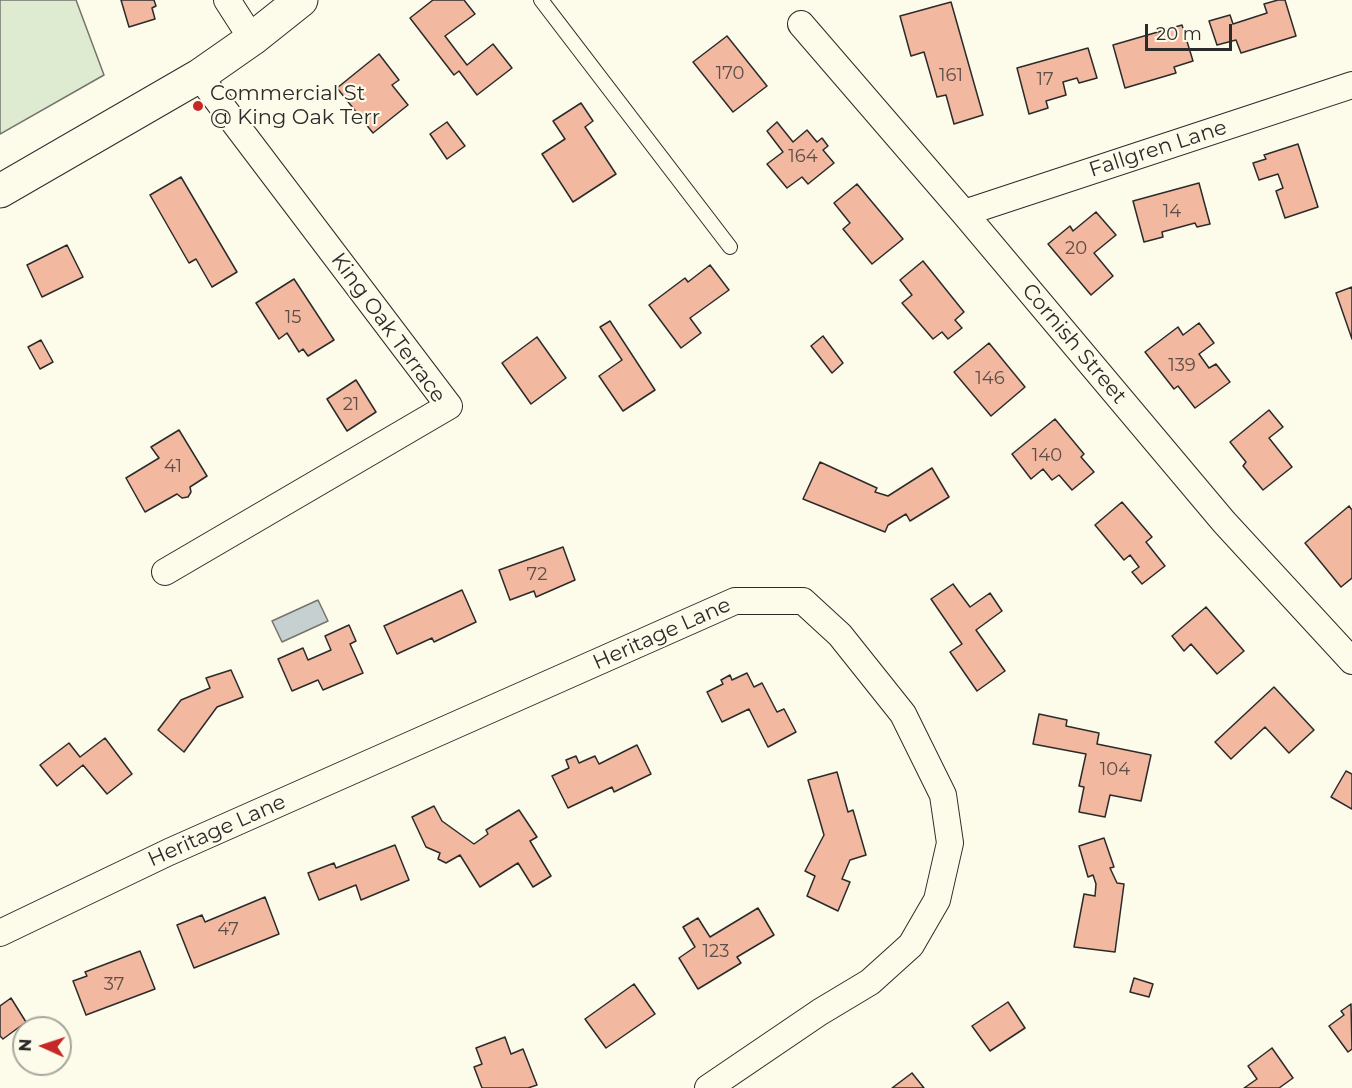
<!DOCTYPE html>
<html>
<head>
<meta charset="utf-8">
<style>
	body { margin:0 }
	#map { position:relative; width:1352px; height:1088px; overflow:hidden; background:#fdfbea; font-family:Montserrat,sans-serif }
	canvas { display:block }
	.north { position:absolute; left:12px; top:1016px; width:60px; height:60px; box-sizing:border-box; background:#fdfbea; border:2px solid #a9a89e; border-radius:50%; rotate:273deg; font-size:16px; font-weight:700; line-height:24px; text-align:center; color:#2b2b2b }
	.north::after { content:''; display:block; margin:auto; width:21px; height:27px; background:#c62828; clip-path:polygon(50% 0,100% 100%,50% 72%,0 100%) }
	.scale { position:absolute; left:1145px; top:24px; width:87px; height:27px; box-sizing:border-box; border:3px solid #2b2b2b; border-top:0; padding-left:8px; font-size:18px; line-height:21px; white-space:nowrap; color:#2b2b2b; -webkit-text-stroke:4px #fdfbea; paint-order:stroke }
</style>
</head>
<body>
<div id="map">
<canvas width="1352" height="1088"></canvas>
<div class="north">N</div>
<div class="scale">20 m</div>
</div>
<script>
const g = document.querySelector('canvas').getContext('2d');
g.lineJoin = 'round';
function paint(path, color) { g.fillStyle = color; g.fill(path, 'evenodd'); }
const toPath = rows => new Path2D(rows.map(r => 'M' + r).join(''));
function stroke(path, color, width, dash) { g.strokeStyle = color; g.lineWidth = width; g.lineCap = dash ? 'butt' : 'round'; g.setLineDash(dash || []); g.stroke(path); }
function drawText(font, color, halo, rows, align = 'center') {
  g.font = font + ' Montserrat,sans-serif'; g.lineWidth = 4.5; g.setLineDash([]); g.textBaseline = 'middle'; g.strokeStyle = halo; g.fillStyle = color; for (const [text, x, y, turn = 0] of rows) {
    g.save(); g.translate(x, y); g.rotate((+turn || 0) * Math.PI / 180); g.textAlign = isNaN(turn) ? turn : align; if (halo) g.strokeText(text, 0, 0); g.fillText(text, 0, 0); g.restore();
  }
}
const green = toPath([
	[0,0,76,0,104,75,0,134,0,0]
]);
paint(green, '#deebd1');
stroke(green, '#74746e', 1.5);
const water = toPath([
	[318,600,328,621,282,642,272,621,318,600]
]);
paint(water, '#c7d0d0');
stroke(water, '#74746e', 1.5);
const building = toPath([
	[121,0,154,0,156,6,152,8,155,19,129,27,121,0],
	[433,0,464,0,475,14,445,36,467,65,493,44,512,68,477,95,459,71,454,75,410,18,433,0],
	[1278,0,1285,0,1296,36,1241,53,1236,40,1217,45,1209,21,1230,15,1233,24,1267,13,1264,4,1278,0],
	[951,2,983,115,954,124,946,95,937,97,924,52,911,56,900,16,951,2],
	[1182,25,1193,61,1174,67,1176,73,1125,88,1113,45,1182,25],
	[727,36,767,86,733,112,693,62,727,36],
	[1088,48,1097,78,1079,83,1077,78,1063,82,1066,95,1046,101,1048,108,1029,114,1017,68,1088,48],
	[379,54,399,80,392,85,408,105,373,133,337,88,379,54],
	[581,103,593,121,585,127,616,174,573,202,542,154,565,139,553,121,581,103],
	[447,122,465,146,447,159,430,134,447,122],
	[777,122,793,142,807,130,817,142,822,138,828,146,823,150,834,163,808,184,802,177,787,188,767,164,783,152,767,131,777,122],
	[1298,144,1318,207,1285,218,1276,191,1283,188,1278,174,1259,180,1253,163,1266,159,1264,155,1298,144],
	[181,177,237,272,212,287,196,259,189,263,150,195,181,177],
	[1199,183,1210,224,1197,227,1195,223,1162,232,1163,237,1144,242,1133,201,1199,183],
	[857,184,903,239,872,264,843,229,850,223,834,203,857,184],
	[1096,212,1116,235,1094,253,1113,276,1091,295,1048,244,1070,226,1073,231,1096,212],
	[67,245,83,277,42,297,27,265,67,245],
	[923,261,964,312,955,320,962,328,948,339,942,332,933,339,902,303,912,295,900,280,923,261],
	[710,265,729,290,690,318,701,333,681,348,649,305,685,278,688,282,710,265],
	[294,279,334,340,308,356,303,349,299,352,287,333,279,339,256,303,294,279],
	[1352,287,1352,339,1336,293,1352,287],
	[610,321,655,390,623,411,599,376,622,360,600,327,610,321],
	[1199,323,1214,343,1199,354,1209,368,1216,364,1230,382,1195,408,1178,386,1174,389,1145,352,1178,327,1183,335,1199,323],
	[823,336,843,363,832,373,811,346,823,336],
	[537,337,566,378,531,404,502,363,537,337],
	[41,340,53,362,40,369,28,347,41,340],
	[989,343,1025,387,991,416,954,372,989,343],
	[356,380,376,412,347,431,327,399,356,380],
	[1269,410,1283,427,1269,438,1292,467,1263,490,1243,466,1246,462,1230,442,1269,410],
	[1055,419,1084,454,1081,457,1094,472,1072,490,1059,475,1052,480,1043,469,1031,479,1012,454,1055,419],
	[179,430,207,476,190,487,191,492,188,497,182,498,177,494,145,512,126,478,159,458,151,447,179,430],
	[820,462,877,488,875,492,888,496,932,468,949,497,910,521,906,514,888,525,885,532,803,499,820,462],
	[1122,502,1152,537,1146,542,1165,566,1142,584,1132,572,1139,567,1130,555,1124,560,1095,525,1122,502],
	[1349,506,1352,510,1352,578,1341,587,1305,543,1349,506],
	[563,547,575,580,536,597,534,591,510,600,499,570,563,547],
	[953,584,970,607,990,593,1002,611,976,630,1005,671,977,691,950,652,962,644,931,599,953,584],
	[462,590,476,622,434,642,432,638,397,654,384,626,462,590],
	[1206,607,1244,651,1217,674,1191,644,1184,651,1172,636,1206,607],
	[349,625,356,641,350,644,363,673,323,690,318,680,292,691,278,659,303,648,308,660,331,650,325,636,349,625],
	[231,670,243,697,217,707,184,752,158,730,181,700,210,688,206,678,231,670],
	[747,673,754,687,762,683,777,712,784,709,796,732,768,747,749,709,722,722,707,692,723,684,721,680,730,675,732,680,747,673],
	[1274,687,1314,730,1289,753,1265,727,1231,759,1215,742,1274,687],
	[1039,714,1067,720,1066,726,1099,733,1097,744,1151,755,1141,801,1110,795,1105,817,1079,812,1084,787,1079,786,1086,754,1033,744,1039,714],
	[105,738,132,774,107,794,83,765,57,786,40,765,69,743,80,757,105,738],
	[637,745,651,774,614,792,612,787,568,808,552,776,569,768,566,760,576,756,579,763,595,756,599,764,637,745],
	[1346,771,1352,774,1352,809,1331,797,1346,771],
	[837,772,848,812,853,810,866,855,850,860,842,879,850,882,838,911,807,896,815,876,805,871,824,835,808,780,837,772],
	[434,806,442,821,474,844,488,834,486,830,519,810,537,837,530,841,551,876,533,887,518,863,480,887,460,855,446,863,438,859,440,853,426,847,412,817,434,806],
	[1104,838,1114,867,1110,868,1117,883,1124,884,1115,952,1074,947,1084,894,1095,896,1096,884,1093,875,1088,877,1079,846,1104,838],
	[395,845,409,880,361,900,356,885,319,900,308,873,334,863,336,868,395,845],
	[265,897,279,934,194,968,177,925,202,915,205,922,265,897],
	[758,908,774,935,737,957,741,963,698,989,679,958,695,947,683,927,698,918,710,937,758,908],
	[140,951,155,989,86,1015,73,981,87,976,85,972,140,951],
	[1134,978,1153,984,1149,997,1130,992,1134,978],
	[634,984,655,1014,606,1048,585,1019,634,984],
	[11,998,26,1022,3,1039,0,1036,0,1006,11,998],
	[1008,1002,1025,1028,990,1051,972,1026,1008,1002],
	[1351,1004,1352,1049,1348,1052,1329,1026,1344,1015,1341,1011,1351,1004],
	[505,1037,511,1054,523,1049,537,1085,528,1088,482,1088,474,1067,482,1064,476,1048,505,1037],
	[1272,1048,1293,1078,1279,1088,1244,1088,1257,1079,1248,1066,1272,1048],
	[912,1073,924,1088,892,1088,912,1073]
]);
paint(building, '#f2b8a0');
stroke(building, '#2b2b2b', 1.5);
const service = toPath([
	[541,0,730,247]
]);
const minor = toPath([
	[227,0,252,39],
	[801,24,964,213,1224,522,1352,661],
	[964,213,1352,85],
	[165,572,449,406,199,76],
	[0,933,169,852,735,601,803,601,840,635,903,714,943,795,950,843,937,900,911,945,870,982,820,1012,708,1088]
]);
const secondary = toPath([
	[0,191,199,76,252,39,301,0]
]);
stroke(service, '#2b2b2b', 16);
stroke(minor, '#2b2b2b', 28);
stroke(secondary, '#2b2b2b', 35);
stroke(service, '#fdfbea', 14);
stroke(minor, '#fdfbea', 26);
stroke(secondary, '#fdfbea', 33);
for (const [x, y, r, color] of [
	[198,106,6,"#c62828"]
]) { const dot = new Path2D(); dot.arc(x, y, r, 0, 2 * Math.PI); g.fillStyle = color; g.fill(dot); stroke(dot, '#fdfbea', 2); }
drawText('18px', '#5d4e48', null, [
	["170",730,74],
	["161",951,76],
	["17",1045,80],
	["164",803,157],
	["14",1172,212],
	["20",1076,249],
	["15",293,318],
	["139",1182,366],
	["146",990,379],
	["21",351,405],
	["140",1047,456],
	["41",173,467],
	["72",537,575],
	["104",1115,770],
	["47",228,930],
	["123",716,952],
	["37",114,985]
]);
drawText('21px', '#2b2b2b', '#fdfbea', [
	["Commercial St",210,94],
	["@ King Oak Terr",210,118]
], 'left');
drawText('21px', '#2b2b2b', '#fdfbea', [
	["Fallgren Lane",1158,149,-18],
	["King Oak Terrace",388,328,54],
	["Cornish Street",1074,344,50],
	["Heritage Lane",662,634,-24],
	["Heritage Lane",217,831,-24]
]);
</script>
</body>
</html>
